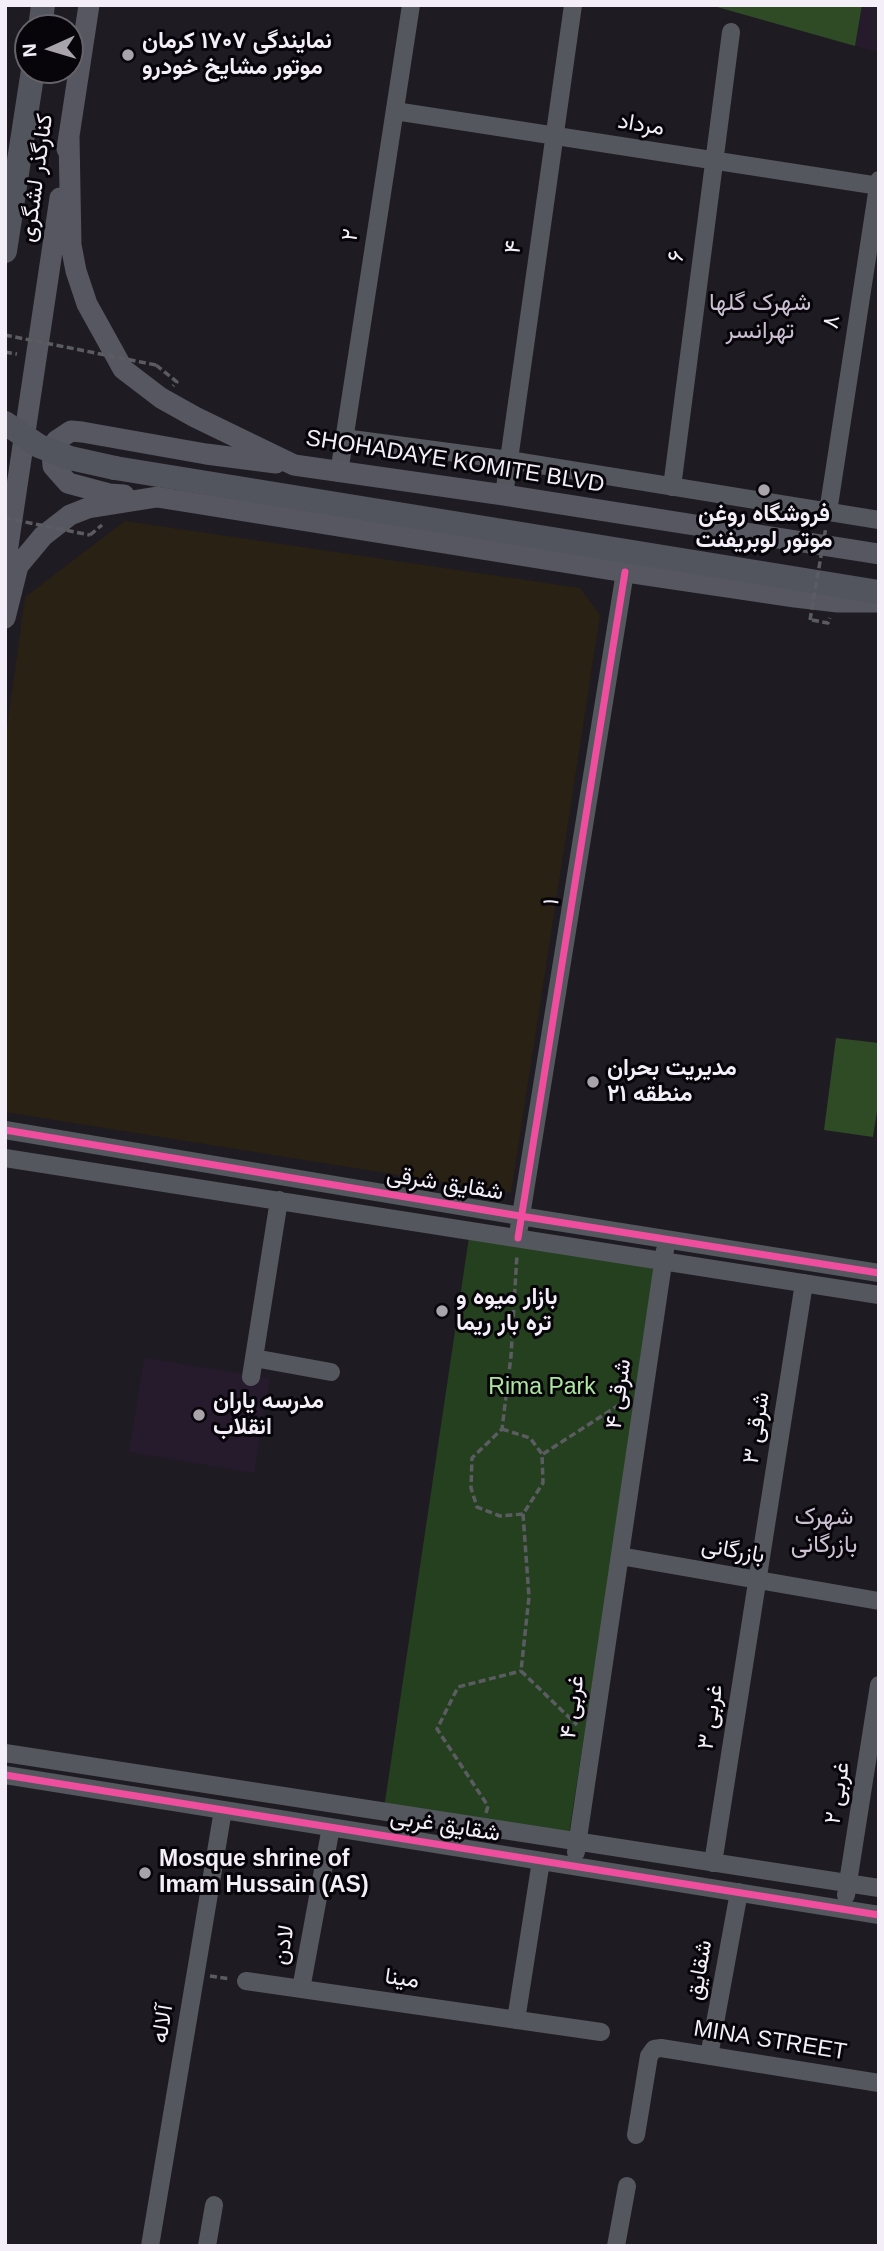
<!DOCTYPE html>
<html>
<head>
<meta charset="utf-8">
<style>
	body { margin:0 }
	#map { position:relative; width:884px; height:2251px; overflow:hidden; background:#1f1b22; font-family:Arial,sans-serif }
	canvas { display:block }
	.frame { position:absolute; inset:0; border:7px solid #f3eef7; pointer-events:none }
	.north { position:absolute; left:14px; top:14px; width:70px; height:70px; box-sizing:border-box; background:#08050a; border:2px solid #666269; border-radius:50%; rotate:266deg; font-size:19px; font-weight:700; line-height:28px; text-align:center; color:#f3eef7 }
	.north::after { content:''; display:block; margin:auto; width:24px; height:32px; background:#a9a4ac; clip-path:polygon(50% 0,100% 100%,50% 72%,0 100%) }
</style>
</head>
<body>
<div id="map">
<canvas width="884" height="2251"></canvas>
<div class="frame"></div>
<div class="north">N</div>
</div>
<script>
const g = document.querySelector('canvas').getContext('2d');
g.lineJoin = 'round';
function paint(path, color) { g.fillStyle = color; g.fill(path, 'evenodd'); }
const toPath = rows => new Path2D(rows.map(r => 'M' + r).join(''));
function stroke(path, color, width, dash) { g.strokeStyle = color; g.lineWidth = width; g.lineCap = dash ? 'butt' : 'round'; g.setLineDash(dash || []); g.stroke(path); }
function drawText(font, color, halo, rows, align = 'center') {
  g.font = font + ' Arial,Vazirmatn,sans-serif'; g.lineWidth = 6; g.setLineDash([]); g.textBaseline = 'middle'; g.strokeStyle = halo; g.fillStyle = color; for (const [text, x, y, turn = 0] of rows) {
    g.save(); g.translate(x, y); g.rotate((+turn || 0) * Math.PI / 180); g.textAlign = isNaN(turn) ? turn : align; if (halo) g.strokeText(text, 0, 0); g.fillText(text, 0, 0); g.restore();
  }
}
paint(toPath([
	[125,521,580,588,600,615,511,1193,5,1112,5,742,25,597]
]), '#292113');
paint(toPath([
	[862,5,879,5,879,52,855,46],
	[144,1358,270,1378,254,1473,129,1452]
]), '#251b2c');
paint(toPath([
	[469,1237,656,1269,567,1847,383,1815]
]), '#24401e');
paint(toPath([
	[710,5,862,5,855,46],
	[836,1038,879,1043,879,1098,873,1137,824,1130]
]), '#2e4b26');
stroke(toPath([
	[5,352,17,354],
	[156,365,177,382,173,386],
	[90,535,102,525],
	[812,620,828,623,830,618],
	[502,1429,530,1438,542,1454,543,1483,523,1514,500,1516,477,1507,471,1488,472,1458,502,1429,511,1356,517,1254],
	[543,1454,625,1401],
	[523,1514,529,1597,521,1671,577,1725],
	[486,1813,488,1806,437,1729,458,1687,521,1671],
	[210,1976,230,1979]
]), '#5b5c62', 3.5, [7, 3.5]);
stroke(toPath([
	[395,111,879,186],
	[344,438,509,460,879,520],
	[339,473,411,5],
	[672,487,731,32],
	[504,495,573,5],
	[828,512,879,180],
	[5,1130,520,1216,879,1273],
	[5,1158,879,1295],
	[519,1228,625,572],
	[254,1358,331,1372],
	[251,1377,279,1200],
	[620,1556,879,1601],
	[5,1753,879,1888],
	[5,1775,879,1915],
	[576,1852,665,1250],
	[713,1863,804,1283],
	[846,1895,879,1685],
	[246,1981,601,2032],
	[301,1989,331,1827],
	[516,2020,541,1861],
	[709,2056,739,1892],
	[636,2135,649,2056,654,2049,661,2048,879,2083],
	[150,2246,223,1810],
	[207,2246,214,2205],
	[616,2246,627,2186]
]), '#54575e', 18);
stroke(toPath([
	[69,136,71,245,76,271,87,304,123,369,161,398,195,417,294,465,504,495,879,554],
	[67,149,89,5],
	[124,495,109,494,68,483,53,466,52,452,56,441,71,431,82,432,206,454,276,463],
	[5,566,60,198],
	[5,618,18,566,43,536,70,515,88,508,157,497,625,572,795,597,838,602,879,602]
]), '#565761', 21);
stroke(toPath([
	[40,28,43,5],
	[5,251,33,70],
	[115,468,879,592]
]), '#52545e', 24);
stroke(toPath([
	[5,335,156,365],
	[5,518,90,535],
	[810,620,826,527]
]), '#5b5c62', 3.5, [7, 3.5]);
stroke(toPath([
	[5,423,39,446,70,458,115,468]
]), '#52545e', 24);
stroke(toPath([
	[5,1130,520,1216,879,1273],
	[518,1238,625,572],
	[5,1775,879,1915]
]), '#ef4d9e', 7);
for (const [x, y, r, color] of [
	[128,55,7,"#a9a4ac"],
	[764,490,7,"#a9a4ac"],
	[593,1082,7,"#a9a4ac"],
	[442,1311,7,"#a9a4ac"],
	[199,1415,7,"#a9a4ac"],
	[145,1873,7,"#a9a4ac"]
]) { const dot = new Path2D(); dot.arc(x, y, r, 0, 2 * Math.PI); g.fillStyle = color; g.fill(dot); stroke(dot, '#08050a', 2.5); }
drawText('bold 23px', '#f3eef7', '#08050a', [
	["نمایندگی ۱۷۰۷ کرمان",142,42],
	["موتور مشایخ خودرو",142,68],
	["فروشگاه روغن",764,515,"center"],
	["موتور لوبریفنت",764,541,"center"],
	["مدیریت بحران",607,1069],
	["منطقه ۲۱",607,1095],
	["بازار میوه و",456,1298],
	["تره بار ریما",456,1324],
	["مدرسه یاران",213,1402],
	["انقلاب",213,1428],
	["Mosque shrine of",159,1860],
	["Imam Hussain (AS)",159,1886]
], 'left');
drawText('23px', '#f3eef7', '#08050a', [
	["مرداد",641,125,9],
	["کنارگذر لشگری",37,178,-82],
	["۲",351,235,-81],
	["۴",514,247,-82],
	["۶",677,256,-83],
	["۸",832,322,-81],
	["SHOHADAYE KOMITE BLVD",455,462,9],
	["۱",552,902,-81],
	["شقایق شرقی",445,1184,9],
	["۴ شرقی",619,1394,-82],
	["۳ شرقی",757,1428,-81],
	["بازرگانی",733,1551,10],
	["۴ غربی",573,1707,-82],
	["۳ غربی",711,1717,-81],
	["۲ غربی",838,1793,-81],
	["شقایق غربی",445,1826,9],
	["لادن",284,1945,-79],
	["شقایق",700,1970,-80],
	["مینا",402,1979,8],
	["آلاله",163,2024,-81],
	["MINA STREET",770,2041,9]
]);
drawText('23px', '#ade5a0', '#08050a', [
	["Rima Park",542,1388]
]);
drawText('24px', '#cbc1d3', '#08050a', [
	["شهرک گلها",760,303],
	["تهرانسر",760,331],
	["شهرک",824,1517],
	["بازرگانی",824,1545]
]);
</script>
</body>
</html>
